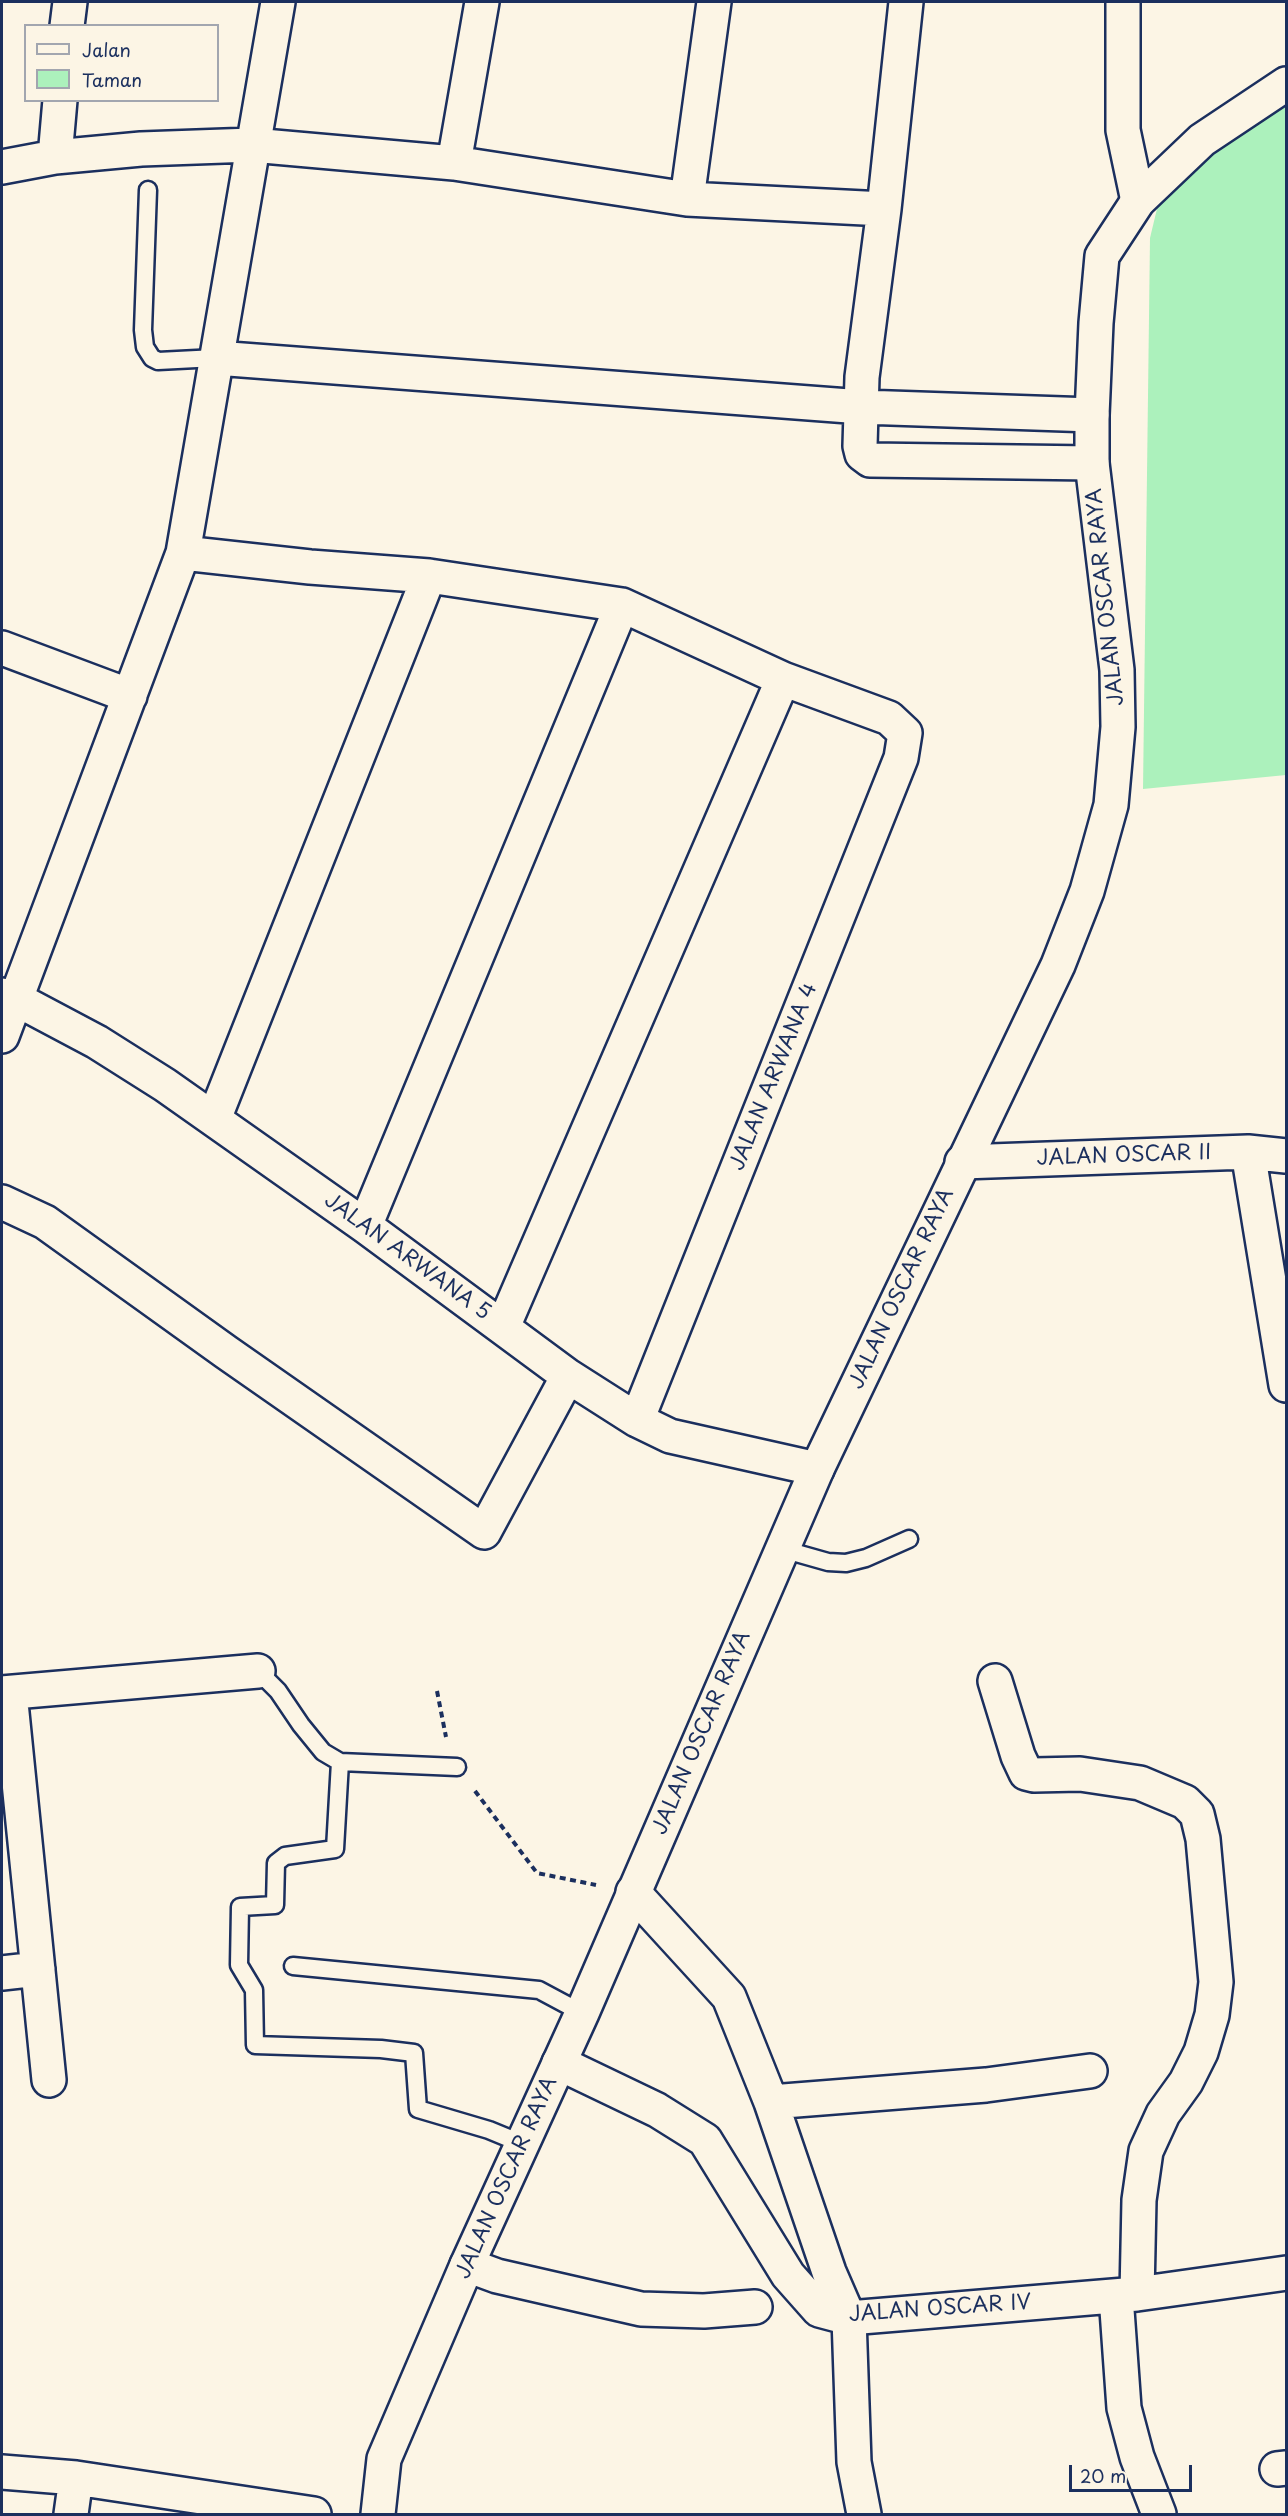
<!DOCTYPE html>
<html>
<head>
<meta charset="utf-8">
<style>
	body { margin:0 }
	#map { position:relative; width:1288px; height:2516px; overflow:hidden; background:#fcf5e5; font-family:"Playpen Sans",sans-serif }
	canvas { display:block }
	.frame { position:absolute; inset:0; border:3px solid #1b2f5e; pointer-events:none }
	.legend { position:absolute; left:24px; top:24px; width:195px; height:78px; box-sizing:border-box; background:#fcf5e5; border:2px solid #a2a6af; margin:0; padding:8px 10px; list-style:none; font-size:18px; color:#1b2f5e }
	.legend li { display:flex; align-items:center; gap:12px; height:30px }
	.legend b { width:30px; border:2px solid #a2a6af }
	.scale { position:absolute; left:1069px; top:2465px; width:123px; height:27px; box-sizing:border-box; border:3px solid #1b2f5e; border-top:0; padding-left:8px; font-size:18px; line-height:21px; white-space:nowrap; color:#1b2f5e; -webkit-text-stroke:4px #fcf5e5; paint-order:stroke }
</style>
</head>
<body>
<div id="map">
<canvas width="1288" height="2516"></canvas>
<div class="frame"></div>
<ul class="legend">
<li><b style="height:8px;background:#fcf5e5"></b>Jalan</li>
<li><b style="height:16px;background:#acf1bc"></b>Taman</li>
</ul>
<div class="scale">20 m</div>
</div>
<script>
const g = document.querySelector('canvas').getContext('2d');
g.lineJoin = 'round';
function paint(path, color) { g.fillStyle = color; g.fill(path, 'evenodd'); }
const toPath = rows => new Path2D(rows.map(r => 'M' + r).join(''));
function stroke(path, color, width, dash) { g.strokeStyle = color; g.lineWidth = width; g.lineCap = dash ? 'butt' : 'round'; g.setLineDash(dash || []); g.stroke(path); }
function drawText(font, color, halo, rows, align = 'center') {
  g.font = font + ' "Playpen Sans",sans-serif'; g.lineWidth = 4.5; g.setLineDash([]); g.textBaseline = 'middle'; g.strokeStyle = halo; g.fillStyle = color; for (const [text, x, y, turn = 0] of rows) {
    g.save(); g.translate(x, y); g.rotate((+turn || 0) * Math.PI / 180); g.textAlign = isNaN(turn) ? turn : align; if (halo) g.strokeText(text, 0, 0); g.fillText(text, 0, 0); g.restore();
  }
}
paint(toPath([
	[1286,86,1286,775,1143,789,1150,238,1167,167]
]), '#acf1bc');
const service = toPath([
	[148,190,143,330,145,347,152,358,158,361,216,358],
	[782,1549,828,1562,846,1563,866,1558,909,1539],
	[258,1671,278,1691,301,1725,323,1752,340,1762,335,1849,285,1856,276,1863,275,1905,240,1907,239,1965,254,1990,255,2045,381,2049,414,2053,418,2109,489,2130,523,2144],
	[340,1762,457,1767],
	[293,1966,539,1990,582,2013]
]);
const minor = toPath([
	[906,2,884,209,862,377,860,446,862,454,870,460,1092,463],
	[1123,2,1123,130,1138,201],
	[67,26,70,2],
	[55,157,60,100],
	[454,163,482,2],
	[2,167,55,157,141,149,252,145,454,163,687,199,884,209],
	[687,199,714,2],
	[216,358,862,407,1092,415],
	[183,553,310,567,429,576,214,1119],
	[429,576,622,605,783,679,889,718,905,733,901,758,637,1420],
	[2,648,130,696],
	[2,995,16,999,97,1042,165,1085,365,1226,568,1376,637,1420,670,1436,817,1469],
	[2,1036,183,553,278,2],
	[1248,1152,1286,1385],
	[962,1162,1248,1152,1286,1156],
	[2,1202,45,1222,226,1352,484,1532,568,1376],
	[365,1226,622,605],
	[503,1327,783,679],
	[995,1681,1018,1756,1026,1773,1034,1775,1080,1774,1140,1783,1185,1802,1197,1814,1203,1839,1216,1982,1212,2015,1201,2052,1186,2082,1163,2114,1146,2151,1139,2200,1137,2294],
	[2,1693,258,1671],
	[10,1693,49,2080],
	[633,1892,729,1997,771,2102,829,2272,849,2318,854,2462,864,2514],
	[2,1973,38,1969],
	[559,2063,657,2110,705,2140,788,2275,819,2310,849,2318,1137,2294,1286,2273],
	[771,2102,986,2085,1090,2071],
	[467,2265,497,2276,641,2309,704,2311,755,2307],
	[1116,2296,1124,2408,1137,2457,1159,2514],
	[1277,2469,1286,2468],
	[2,2472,76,2478,314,2514],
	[71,2514,76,2478]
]);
const tertiary = toPath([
	[378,2514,384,2459,467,2265,582,2013,817,1469,1058,965,1087,891,1111,805,1118,727,1117,670,1092,463,1092,415,1096,323,1102,256,1138,201,1202,140,1286,84]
]);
stroke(service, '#1b2f5e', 21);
stroke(minor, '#1b2f5e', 38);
stroke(tertiary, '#1b2f5e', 38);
stroke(toPath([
	[437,1691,446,1737],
	[475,1791,537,1873,596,1885]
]), '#1b2f5e', 4, [6, 4.5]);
stroke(service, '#fcf5e5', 16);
stroke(minor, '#fcf5e5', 33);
stroke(tertiary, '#fcf5e5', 33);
drawText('21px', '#1b2f5e', '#fcf5e5', [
	["JALAN OSCAR RAYA",1106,597,-96],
	["JALAN ARWANA 4",774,1077,-68],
	["JALAN OSCAR II",1124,1156,-2],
	["JALAN ARWANA 5",407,1257,36],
	["JALAN OSCAR RAYA",902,1289,-65],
	["JALAN OSCAR RAYA",702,1733,-67],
	["JALAN OSCAR RAYA",507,2178,-66],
	["JALAN OSCAR IV",940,2309,-4]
]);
</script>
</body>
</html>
